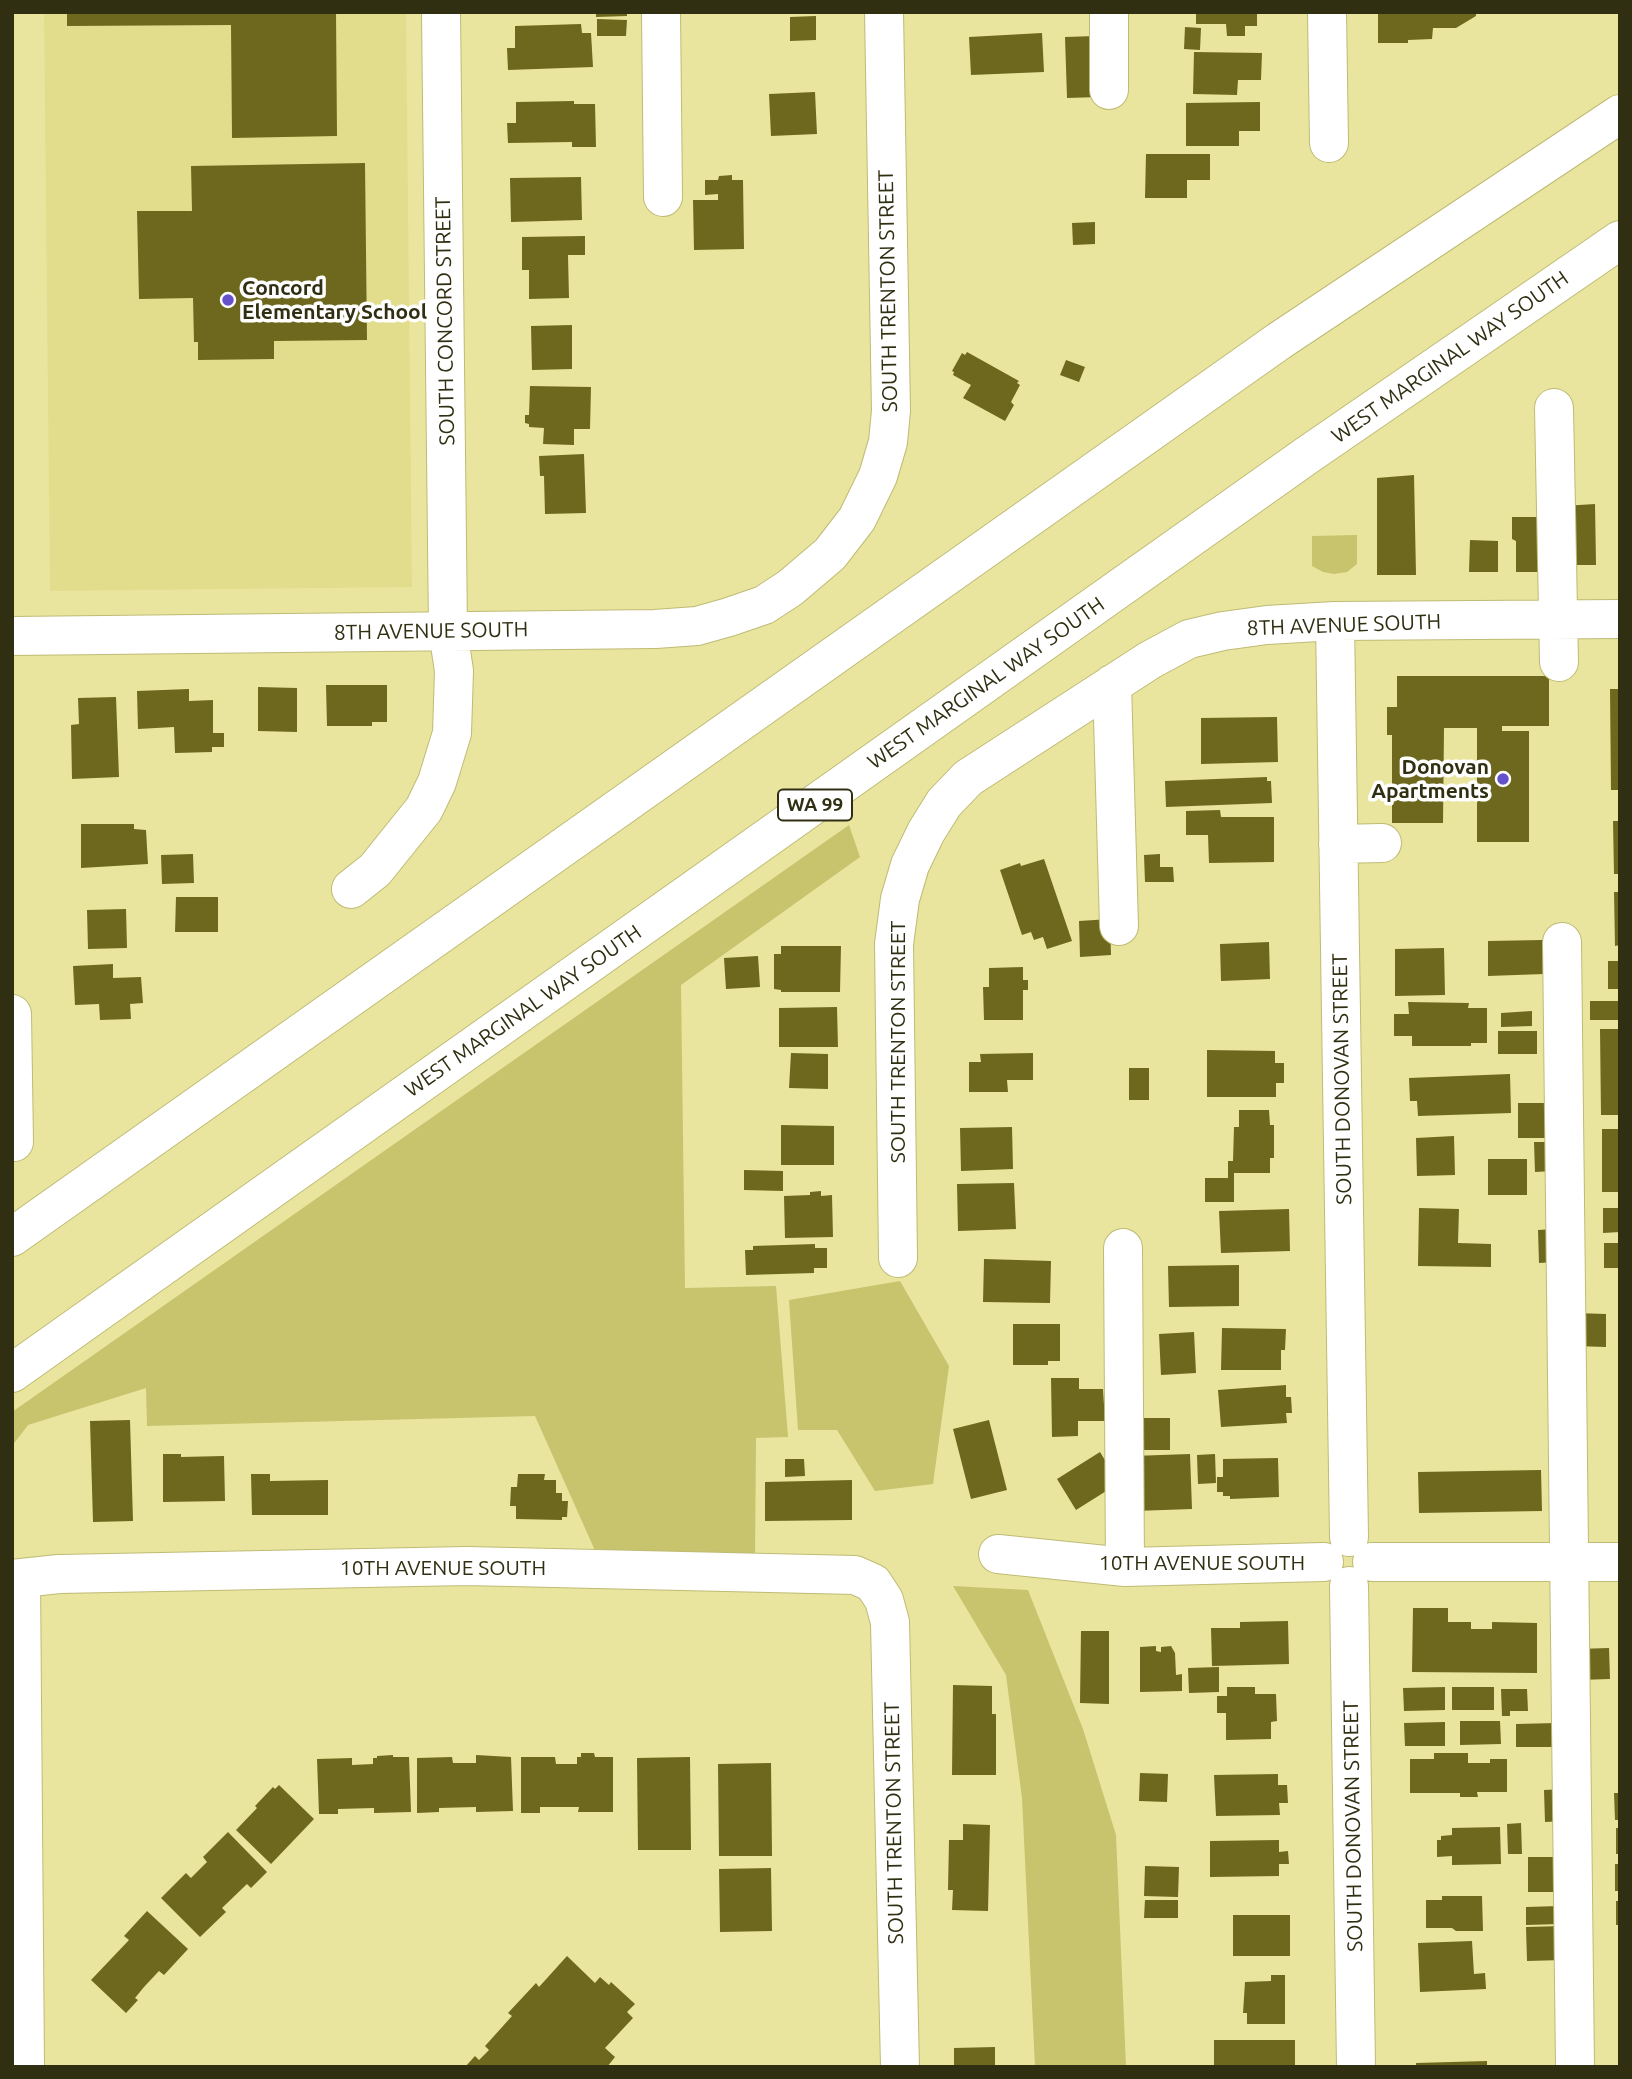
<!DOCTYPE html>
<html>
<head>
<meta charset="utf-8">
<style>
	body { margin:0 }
	#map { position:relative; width:1632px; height:2079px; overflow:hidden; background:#e9e59e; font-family:Ubuntu,sans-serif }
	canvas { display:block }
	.frame { position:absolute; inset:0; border:14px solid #312f12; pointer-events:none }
</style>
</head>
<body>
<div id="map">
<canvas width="1632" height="2079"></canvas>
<div class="frame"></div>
</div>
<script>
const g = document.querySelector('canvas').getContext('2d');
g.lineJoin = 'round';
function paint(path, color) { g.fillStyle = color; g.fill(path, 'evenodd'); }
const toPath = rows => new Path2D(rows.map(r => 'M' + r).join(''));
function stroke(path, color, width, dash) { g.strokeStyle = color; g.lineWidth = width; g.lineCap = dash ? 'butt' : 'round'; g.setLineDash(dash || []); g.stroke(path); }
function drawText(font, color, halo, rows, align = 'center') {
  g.font = font + ' Ubuntu,sans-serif'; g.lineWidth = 7; g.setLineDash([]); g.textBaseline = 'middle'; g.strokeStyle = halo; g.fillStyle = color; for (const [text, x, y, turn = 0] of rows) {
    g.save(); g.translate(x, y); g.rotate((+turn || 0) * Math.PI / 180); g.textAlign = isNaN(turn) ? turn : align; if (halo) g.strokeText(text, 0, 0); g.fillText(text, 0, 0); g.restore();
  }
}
paint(toPath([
	[44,12,406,12,412,587,50,591]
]), '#e2dd8d');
paint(toPath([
	[1357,535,1357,564,1347,572,1334,574,1323,572,1312,566,1312,536],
	[849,825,860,857,681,985,685,1288,776,1286,788,1437,756,1438,755,1557,597,1555,535,1416,147,1426,146,1388,28,1425,12,1446,12,1412],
	[900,1281,949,1366,933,1484,875,1491,837,1430,798,1430,789,1300],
	[953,1586,1028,1590,1083,1729,1116,1835,1126,2067,1035,2067,1022,1798,1006,1675]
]), '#c8c36d');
paint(toPath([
	[67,12,336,12,337,136,232,138,231,25,67,26],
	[596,12,627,12,627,16,596,17],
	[1196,12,1257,12,1257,26,1245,26,1245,36,1227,36,1226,24,1196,24],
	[1378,12,1476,12,1476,16,1456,28,1433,28,1432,39,1408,40,1408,43,1378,43],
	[816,16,816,40,790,41,790,17],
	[597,19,627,20,626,36,597,36],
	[581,24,582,33,591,33,593,67,508,70,507,48,515,48,515,26],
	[1185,27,1201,28,1200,50,1184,49],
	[1042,33,1044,72,971,75,969,37],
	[1096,36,1099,97,1067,98,1065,37],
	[1194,52,1262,53,1261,80,1238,80,1237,95,1193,94],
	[815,92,817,134,771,136,769,94],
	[574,101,574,104,595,104,596,147,572,147,572,142,508,143,507,123,516,123,516,102],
	[1260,102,1260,131,1239,131,1239,146,1186,146,1186,103],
	[1146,154,1210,154,1210,180,1187,180,1187,198,1145,198],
	[365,163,367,340,274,341,274,359,198,360,198,342,194,342,193,298,139,299,137,211,192,211,191,166],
	[732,175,732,180,743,180,744,249,694,250,693,200,718,200,718,194,705,195,705,180,718,180,719,176],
	[581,177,582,220,511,222,510,178],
	[1095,222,1095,244,1073,245,1072,223],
	[585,236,585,255,568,255,569,298,529,299,529,270,522,270,522,237],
	[572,325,572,369,532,370,531,326],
	[967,352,1019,381,1017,383,1020,385,1011,402,1014,405,1005,421,963,398,971,385,953,375,954,372,952,371,962,353,965,355],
	[1066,360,1085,367,1079,382,1060,375],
	[530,386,591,387,590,429,574,429,574,445,543,444,544,428,529,427,529,424,525,423,525,415,529,415],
	[584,454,586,513,545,514,544,476,540,476,539,456],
	[1414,475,1416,575,1377,575,1377,478],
	[1595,504,1596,565,1563,565,1563,506],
	[1512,517,1546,517,1547,572,1516,572,1516,541,1512,539],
	[1470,540,1498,541,1498,572,1469,572],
	[1397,676,1549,676,1549,726,1502,726,1502,731,1529,731,1529,842,1477,842,1477,728,1444,728,1443,823,1392,823,1392,735,1387,735,1387,707,1397,707],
	[326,685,387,685,387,722,372,722,372,726,327,726],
	[258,687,297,688,297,732,258,731],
	[189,689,189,701,213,700,213,733,224,733,224,747,212,747,212,752,175,753,174,727,138,729,137,691],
	[1610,689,1620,689,1620,790,1611,790],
	[116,697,119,777,72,779,71,725,79,724,78,698],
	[1277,717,1278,762,1201,764,1201,718],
	[1267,777,1267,781,1271,781,1272,803,1166,807,1165,781],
	[1220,810,1221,817,1274,817,1274,862,1209,863,1208,835,1186,835,1186,811],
	[1613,821,1620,821,1620,874,1614,874],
	[81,824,134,824,134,829,146,830,148,864,81,868],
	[193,854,194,883,162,884,161,855],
	[1160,854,1160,867,1173,867,1174,882,1145,882,1144,855],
	[1044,859,1072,941,1047,949,1043,937,1034,940,1031,932,1022,935,1000,870,1020,863,1021,866],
	[1614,892,1620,892,1620,945,1615,946],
	[176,897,218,897,218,932,175,932],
	[126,909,127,948,88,949,87,910],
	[1110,919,1111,955,1080,957,1079,921],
	[1543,940,1544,974,1488,976,1488,941],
	[1269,942,1270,979,1221,981,1220,944],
	[781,946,841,946,840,992,781,992,781,990,774,989,774,954,781,954],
	[1444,948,1445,995,1395,996,1395,949],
	[758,956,760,987,726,989,724,958],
	[1608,961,1620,961,1620,989,1608,989],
	[113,964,113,978,141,977,143,1003,130,1004,131,1019,100,1020,99,1004,75,1005,73,966],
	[1023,967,1023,980,1028,980,1028,990,1023,990,1023,1020,984,1020,983,987,989,987,989,968],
	[1590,1001,1620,1001,1620,1020,1590,1020],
	[1408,1002,1469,1003,1468,1008,1487,1008,1487,1043,1471,1043,1471,1046,1412,1046,1412,1036,1394,1036,1394,1014,1409,1014],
	[837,1007,838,1047,779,1047,779,1008],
	[1532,1011,1532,1026,1501,1027,1501,1013],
	[1600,1029,1620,1029,1620,1115,1601,1115],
	[1498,1031,1537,1031,1537,1054,1498,1054],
	[1207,1050,1275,1051,1275,1063,1284,1063,1284,1083,1276,1083,1276,1097,1207,1097],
	[791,1053,828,1054,828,1089,789,1088],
	[1033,1053,1033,1080,1007,1080,1008,1092,969,1092,969,1062,981,1062,980,1054],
	[1129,1068,1149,1068,1149,1100,1129,1100],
	[1510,1074,1511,1113,1418,1116,1417,1101,1410,1101,1409,1078],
	[1518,1103,1555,1103,1556,1138,1518,1138],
	[1239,1110,1269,1110,1270,1125,1274,1125,1274,1158,1270,1158,1270,1173,1234,1173,1234,1202,1205,1202,1205,1178,1228,1178,1228,1161,1233,1161,1234,1127,1239,1127],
	[781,1125,834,1126,834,1165,781,1165],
	[1012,1127,1013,1169,961,1171,960,1128],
	[1602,1129,1620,1129,1620,1192,1602,1192],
	[1454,1136,1455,1175,1417,1176,1416,1138],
	[1534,1142,1553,1142,1554,1171,1535,1172],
	[1488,1159,1527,1159,1527,1195,1488,1195],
	[744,1170,783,1171,783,1191,744,1190],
	[1014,1183,1016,1229,958,1231,957,1184],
	[821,1191,821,1196,832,1195,833,1237,785,1238,784,1196,810,1195,810,1192],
	[1419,1208,1459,1209,1458,1243,1491,1244,1491,1267,1418,1266],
	[1603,1208,1620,1208,1620,1232,1603,1233],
	[1289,1209,1290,1251,1221,1253,1219,1211],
	[1555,1229,1556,1262,1539,1263,1538,1230],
	[1604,1243,1620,1243,1620,1268,1604,1268],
	[815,1244,815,1248,827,1248,827,1268,814,1268,814,1273,746,1275,745,1250,753,1250,753,1246],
	[984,1259,1051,1261,1050,1303,983,1302],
	[1239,1265,1239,1306,1169,1307,1168,1266],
	[1575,1313,1606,1314,1606,1347,1574,1346],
	[1013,1324,1060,1324,1060,1361,1048,1361,1048,1365,1013,1365],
	[1222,1328,1286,1329,1285,1350,1281,1350,1281,1370,1221,1370],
	[1194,1332,1196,1373,1161,1375,1159,1334],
	[1051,1378,1079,1378,1079,1389,1103,1389,1105,1421,1078,1421,1078,1436,1052,1437],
	[1286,1385,1286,1397,1291,1397,1292,1413,1286,1413,1287,1423,1221,1427,1218,1390],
	[1141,1418,1170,1418,1170,1450,1141,1450],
	[130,1420,133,1521,93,1522,90,1421],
	[989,1420,1007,1490,971,1499,953,1429],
	[1100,1452,1119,1483,1076,1510,1057,1479],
	[163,1454,181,1454,181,1457,224,1456,225,1501,163,1502],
	[1190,1454,1192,1509,1135,1511,1132,1456],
	[1215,1454,1216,1483,1198,1484,1197,1455],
	[1278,1458,1279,1497,1230,1499,1230,1496,1223,1496,1223,1492,1217,1492,1217,1477,1223,1477,1223,1459],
	[785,1459,804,1459,805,1476,785,1477],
	[1541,1470,1542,1511,1419,1513,1418,1472],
	[251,1474,270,1474,270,1481,328,1480,328,1515,252,1515],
	[518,1474,545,1474,544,1480,556,1480,556,1493,562,1493,562,1501,568,1501,567,1517,562,1517,562,1520,516,1519,516,1506,510,1506,511,1487,517,1487],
	[852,1480,852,1520,765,1521,765,1482],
	[1413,1608,1448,1608,1448,1622,1471,1622,1471,1629,1492,1629,1492,1622,1537,1623,1537,1673,1412,1672],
	[1288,1621,1289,1664,1212,1666,1211,1628,1240,1628,1240,1622],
	[1081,1631,1109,1631,1109,1704,1080,1703],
	[1156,1646,1156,1651,1161,1652,1161,1647,1171,1646,1175,1653,1176,1675,1182,1674,1182,1691,1140,1692,1140,1647],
	[1609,1648,1610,1679,1579,1680,1577,1649],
	[1219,1667,1219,1692,1189,1693,1188,1668],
	[953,1685,992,1686,992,1714,996,1714,996,1775,952,1775],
	[1227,1687,1255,1687,1255,1694,1276,1694,1277,1721,1271,1722,1271,1739,1226,1740,1226,1713,1217,1713,1217,1696,1227,1696],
	[1445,1687,1445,1710,1404,1711,1403,1688],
	[1452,1687,1494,1687,1494,1710,1452,1710],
	[1501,1689,1527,1689,1528,1711,1510,1711,1510,1716,1502,1716],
	[1460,1721,1500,1721,1501,1744,1460,1745],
	[1445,1722,1445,1746,1405,1746,1404,1723],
	[1557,1723,1557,1747,1516,1747,1516,1724],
	[581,1753,594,1753,595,1757,613,1757,613,1812,578,1812,579,1807,540,1807,540,1813,521,1813,521,1757,555,1757,556,1764,577,1764,577,1757,581,1757],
	[1434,1753,1468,1753,1468,1763,1490,1763,1490,1759,1507,1759,1507,1792,1477,1792,1478,1797,1460,1797,1460,1793,1410,1793,1410,1759,1434,1759],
	[393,1755,393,1757,409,1757,411,1812,374,1813,374,1808,338,1809,338,1814,319,1814,317,1759,352,1758,352,1765,373,1764,373,1758,377,1758,377,1756],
	[476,1755,511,1757,513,1811,476,1812,476,1807,439,1808,439,1812,417,1813,417,1758,452,1757,453,1763,476,1763],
	[690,1757,691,1850,638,1850,637,1758],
	[771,1763,772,1856,719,1856,718,1764],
	[1140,1773,1168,1774,1167,1802,1139,1801],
	[1278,1774,1278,1785,1287,1785,1288,1803,1279,1803,1280,1815,1216,1816,1214,1775],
	[279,1785,314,1819,271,1864,236,1830,257,1808,255,1806,273,1787,275,1789],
	[1564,1789,1565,1821,1545,1822,1544,1790],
	[1614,1793,1620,1793,1620,1820,1615,1820],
	[1521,1823,1522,1854,1508,1854,1507,1824],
	[963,1824,990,1825,988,1911,952,1910,953,1890,948,1890,949,1840,963,1840],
	[1500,1827,1501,1864,1452,1865,1452,1856,1437,1857,1437,1840,1441,1840,1441,1836,1452,1835,1452,1828],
	[1616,1828,1620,1828,1620,1854,1616,1854],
	[228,1832,267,1872,251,1888,247,1884,222,1908,226,1912,200,1937,161,1898,186,1873,191,1878,207,1862,203,1857],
	[1279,1840,1279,1852,1288,1851,1289,1864,1279,1864,1279,1876,1210,1877,1210,1841],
	[1528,1857,1568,1857,1568,1892,1528,1892],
	[1615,1864,1620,1864,1620,1891,1615,1891],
	[1145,1866,1179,1867,1178,1897,1144,1896],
	[771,1868,772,1931,720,1932,719,1869],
	[1442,1896,1482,1896,1483,1931,1456,1931,1452,1928,1426,1928,1426,1900,1442,1900],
	[1145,1900,1178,1900,1178,1918,1144,1918],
	[1616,1901,1620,1901,1620,1925,1616,1925],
	[1560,1906,1560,1924,1526,1925,1526,1907],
	[147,1911,188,1949,164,1975,159,1971,144,1987,135,1998,138,2000,126,2013,91,1980,129,1940,124,1936],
	[1233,1915,1290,1915,1290,1956,1233,1956],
	[1563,1926,1563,1960,1527,1961,1526,1927],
	[1472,1941,1474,1974,1485,1973,1486,1989,1420,1992,1418,1943],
	[567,1956,595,1983,600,1977,609,1985,611,1982,635,2004,627,2012,633,2018,605,2048,615,2057,607,2067,465,2067,475,2056,479,2060,489,2050,485,2046,512,2016,508,2013,536,1983,539,1987],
	[1271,1975,1285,1975,1285,2024,1247,2024,1247,2013,1243,2013,1245,1982,1271,1981],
	[1214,2040,1295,2040,1295,2067,1214,2067],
	[995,2047,995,2067,954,2067,954,2048],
	[1487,2061,1487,2067,1416,2067,1416,2063]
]), '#6d681d');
const minor = toPath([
	[661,12,663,197],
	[1109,12,1109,90],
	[1327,12,1329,143],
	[1554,408,1559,662],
	[1335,621,1349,1537],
	[12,636,655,629,697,626,729,617,764,605,790,588,830,554,857,519,878,476,888,442,891,411,884,12],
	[1112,684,1119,926],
	[1338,844,1382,843],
	[351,889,375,870,424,809,437,782,452,733,454,671,448,631,441,12],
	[1562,942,1575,2067],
	[12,1014,14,1142],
	[1123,1248,1125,1567],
	[898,1258,894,944,900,899,910,865,926,832,944,803,968,778,1150,660,1189,639,1223,631,1267,625,1335,621,1620,619],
	[998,1554,1125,1567,1324,1562],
	[1372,1562,1620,1562],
	[21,1578,25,2067],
	[12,1579,59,1574,467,1566,855,1575,873,1583,884,1600,890,1622,900,2067],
	[1349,1586,1356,2067]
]);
const highway = toPath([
	[12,1237,1279,341,1620,114],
	[12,1373,1306,456,1620,240]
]);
stroke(minor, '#bfbb75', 40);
stroke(highway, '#bfbb75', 40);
stroke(minor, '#fff', 38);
stroke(highway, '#fff', 38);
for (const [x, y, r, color] of [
	[228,300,7,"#6552cb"],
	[1503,779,7,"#6552cb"]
]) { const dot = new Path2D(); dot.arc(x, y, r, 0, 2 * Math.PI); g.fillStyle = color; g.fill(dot); stroke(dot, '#fff', 2.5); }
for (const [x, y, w] of [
	[815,805,74]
]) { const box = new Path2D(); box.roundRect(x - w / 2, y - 15.5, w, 31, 5); g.fillStyle = '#fff'; g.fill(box); stroke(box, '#312f12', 2); }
drawText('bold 19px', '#312f12', null, [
	["WA 99",815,805]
]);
drawText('bold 21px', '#312f12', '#fff', [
	["Concord",242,288],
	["Elementary School",242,312],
	["Donovan",1489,767,"right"],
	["Apartments",1489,791,"right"]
], 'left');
drawText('21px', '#312f12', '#fff', [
	["SOUTH TRENTON STREET",888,291,-91],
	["SOUTH CONCORD STREET",445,321,-91],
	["WEST MARGINAL WAY SOUTH",1450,357,-35],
	["8TH AVENUE SOUTH",1344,625,-2],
	["8TH AVENUE SOUTH",431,631,-1],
	["WEST MARGINAL WAY SOUTH",986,683,-35],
	["WEST MARGINAL WAY SOUTH",523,1011,-35],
	["SOUTH TRENTON STREET",898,1042,-90],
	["SOUTH DONOVAN STREET",1342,1079,-91],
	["10TH AVENUE SOUTH",1202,1563],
	["10TH AVENUE SOUTH",443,1568],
	["SOUTH TRENTON STREET",894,1823,-91],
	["SOUTH DONOVAN STREET",1353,1826,-91]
]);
</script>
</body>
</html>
